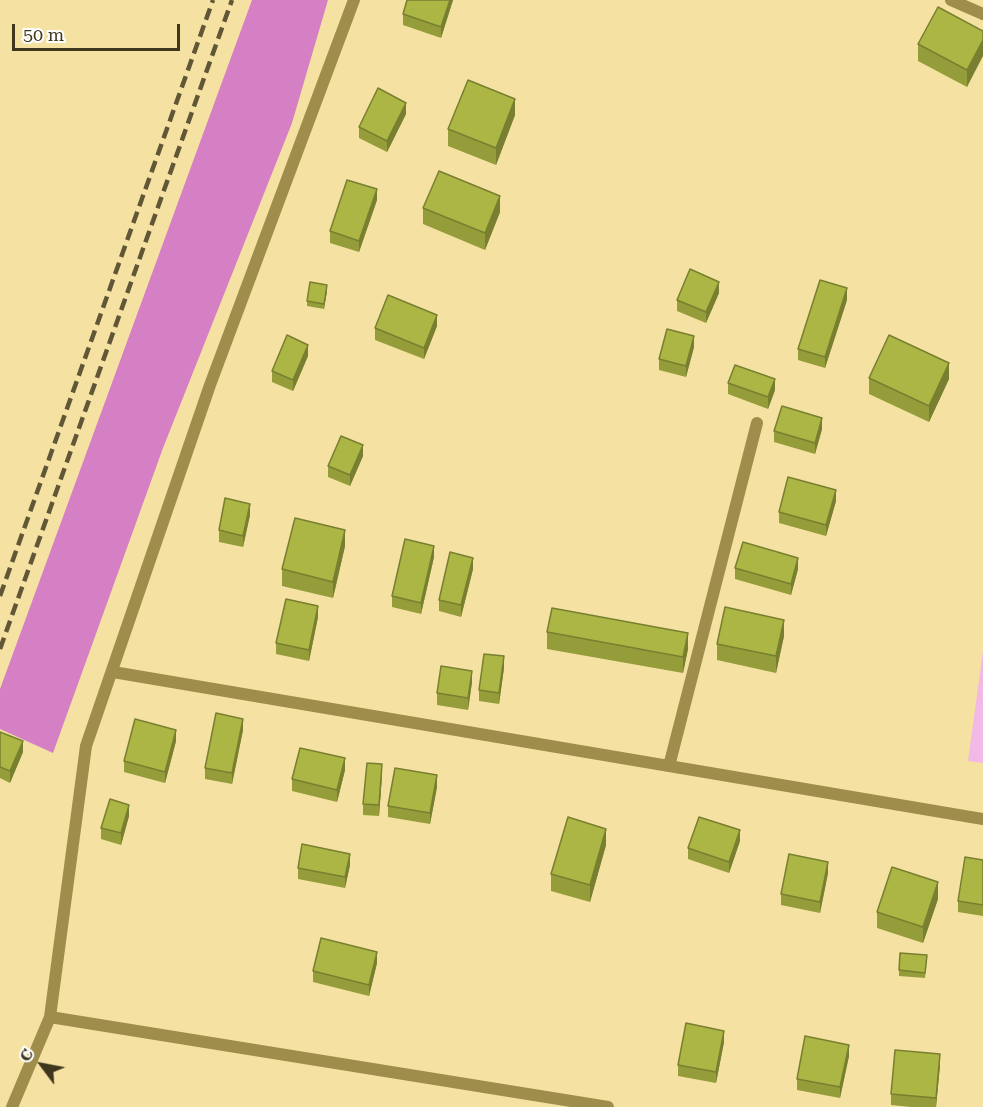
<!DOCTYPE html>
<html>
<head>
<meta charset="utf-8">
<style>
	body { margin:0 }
	#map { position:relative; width:983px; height:1107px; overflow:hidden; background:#f5e2a2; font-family:"Roboto Serif",serif }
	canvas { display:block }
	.north { position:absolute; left:12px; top:1035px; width:60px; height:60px; -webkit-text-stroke:4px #fff; paint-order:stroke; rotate:302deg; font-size:16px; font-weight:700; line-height:24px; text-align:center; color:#3f371d }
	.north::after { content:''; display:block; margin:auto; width:21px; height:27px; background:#3f371d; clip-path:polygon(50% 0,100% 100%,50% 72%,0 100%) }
	.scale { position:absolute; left:12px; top:24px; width:168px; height:27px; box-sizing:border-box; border:3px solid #3f371d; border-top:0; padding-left:8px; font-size:18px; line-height:21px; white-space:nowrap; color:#3f371d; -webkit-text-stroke:4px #fff; paint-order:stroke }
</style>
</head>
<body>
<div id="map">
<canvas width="983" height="1107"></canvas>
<div class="north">С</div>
<div class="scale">50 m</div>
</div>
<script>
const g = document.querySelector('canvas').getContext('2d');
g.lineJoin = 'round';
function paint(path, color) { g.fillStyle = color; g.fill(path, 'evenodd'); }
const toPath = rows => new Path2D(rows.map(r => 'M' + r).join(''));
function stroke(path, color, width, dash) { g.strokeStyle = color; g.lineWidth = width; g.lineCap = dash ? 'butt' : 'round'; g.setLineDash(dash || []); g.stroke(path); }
paint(toPath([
	[983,651,983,763,968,761]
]), '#f2b8e6');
paint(toPath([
	[252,0,328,0,292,123,163,448,53,753,0,729,0,689]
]), '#d57fc5');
stroke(toPath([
	[951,0,983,14],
	[113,672,983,819],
	[669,766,757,423],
	[50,1017,608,1107],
	[12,1107,50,1017,86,746,210,385,354,0]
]), '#9f8d4b', 12);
stroke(toPath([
	[0,596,213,0],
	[0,649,232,0]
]), '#615736', 4.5, [12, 6]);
paint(toPath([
	[407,0,453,0,441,38,403,25,403,14],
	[983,31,967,87,918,61,918,44],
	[406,114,387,152,359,138,359,127],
	[515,115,496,165,448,146,448,129],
	[377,200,359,252,330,243,330,231],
	[423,208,500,212,485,250,423,224],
	[327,291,324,309,307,306,307,301],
	[719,293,706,323,677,311,677,300],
	[847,300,825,368,798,360,798,349],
	[437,326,424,359,375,340,375,328],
	[694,347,686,377,659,370,659,359],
	[308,356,293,391,272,382,272,371],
	[869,378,949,379,929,422,869,394],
	[728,383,775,390,768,409,728,394],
	[822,429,815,454,774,442,774,431],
	[363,456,350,486,328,477,328,466],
	[836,501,826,536,779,523,779,512],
	[250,515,243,547,219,542,219,530],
	[345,546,333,598,282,586,282,569],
	[434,557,421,614,392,607,392,596],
	[735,568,798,569,791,595,735,579],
	[473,569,461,617,439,611,439,600],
	[318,617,309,661,276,654,276,643],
	[547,632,688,649,683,673,547,649],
	[784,636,776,673,717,660,717,644],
	[504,668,499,704,479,701,479,690],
	[472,682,468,710,437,705,437,693],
	[243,730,232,784,205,779,205,768],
	[0,732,23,752,10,783,0,778],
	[176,741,165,783,124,772,124,761],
	[345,770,337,802,292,791,292,779],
	[382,775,379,816,363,815,363,804],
	[437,787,430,824,388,817,388,806],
	[129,816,121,845,101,839,101,828],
	[740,841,729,873,688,859,688,848],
	[606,845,590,902,551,891,551,874],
	[983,860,983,916,958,912,958,901],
	[350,865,345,888,298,879,298,868],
	[828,873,820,913,781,905,781,894],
	[938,899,923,943,877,928,877,912],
	[927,960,925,978,899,976,899,970],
	[377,963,369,996,313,982,313,971],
	[724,1042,716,1083,678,1076,678,1065],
	[849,1056,840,1098,797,1090,797,1079],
	[940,1065,936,1107,911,1107,891,1105,891,1094]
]), '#949d3a');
paint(toPath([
	[450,0,453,0,441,38,441,27],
	[983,40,983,56,967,87,967,70],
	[515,99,515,115,496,165,496,148],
	[406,103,406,114,387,152,387,141],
	[377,189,377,200,359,252,359,241],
	[500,196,500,212,485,250,485,233],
	[719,282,719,293,706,323,706,312],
	[327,285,327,291,324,309,324,304],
	[847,288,847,300,825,368,825,357],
	[437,315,437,326,424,359,424,348],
	[694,336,694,347,686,377,686,366],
	[308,345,308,356,293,391,293,380],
	[949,363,949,379,929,422,929,406],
	[775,379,775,390,768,409,768,397],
	[822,418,822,429,815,454,815,443],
	[363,445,363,456,350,486,350,475],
	[836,490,836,501,826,536,826,525],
	[250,504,250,515,243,547,243,536],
	[345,530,345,546,333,598,333,582],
	[434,546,434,557,421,614,421,603],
	[473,558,473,569,461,617,461,605],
	[798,558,798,569,791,595,791,584],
	[318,606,318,617,309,661,309,650],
	[784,620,784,636,776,673,776,656],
	[688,633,688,649,683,673,683,657],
	[504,656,504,668,499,704,499,693],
	[472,671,472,682,468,710,468,698],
	[243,719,243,730,232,784,232,773],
	[176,730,176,741,165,783,165,772],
	[23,741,23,752,10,783,10,771],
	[345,758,345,770,337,802,337,790],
	[382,764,382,775,379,816,379,805],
	[437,775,437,787,430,824,430,813],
	[129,805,129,816,121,845,121,833],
	[606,829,606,845,590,902,590,885],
	[740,830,740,841,729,873,729,862],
	[350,854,350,865,345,888,345,877],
	[828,862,828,873,820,913,820,902],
	[938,882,938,899,923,943,923,927],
	[377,952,377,963,369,996,369,985],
	[724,1031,724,1042,716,1083,716,1072],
	[849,1045,849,1056,840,1098,840,1087],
	[940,1054,940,1065,936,1107,936,1098]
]), '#787f30');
const building = toPath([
	[407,0,450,0,441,27,403,14,407,0],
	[938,7,983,31,983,40,967,70,918,44,938,7],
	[468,80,515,99,496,148,448,129,468,80],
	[378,88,406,103,387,141,359,127,378,88],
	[439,171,500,196,485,233,423,208,439,171],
	[347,180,377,189,359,241,330,231,347,180],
	[690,269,719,282,706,312,677,300,690,269],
	[820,280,847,288,825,357,798,349,820,280],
	[310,282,327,285,324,304,307,301,310,282],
	[388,295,437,315,424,348,375,328,388,295],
	[667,329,694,336,686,366,659,359,667,329],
	[287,335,308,345,293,380,272,371,287,335],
	[889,335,949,363,929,406,869,378,889,335],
	[735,365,775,379,768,397,728,383,735,365],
	[782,406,822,418,815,443,774,431,782,406],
	[341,436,363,445,350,475,328,466,341,436],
	[788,477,836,490,826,525,779,512,788,477],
	[225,498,250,504,243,536,219,530,225,498],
	[295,518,345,530,333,582,282,569,295,518],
	[405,539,434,546,421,603,392,596,405,539],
	[743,542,798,558,791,584,735,568,743,542],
	[450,552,473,558,461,605,439,600,450,552],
	[286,599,318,606,309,650,276,643,286,599],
	[725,607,784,620,776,656,717,644,725,607],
	[552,608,688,633,683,657,547,632,552,608],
	[484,654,504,656,499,693,479,690,484,654],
	[441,666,472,671,468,698,437,693,441,666],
	[216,713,243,719,232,773,205,768,216,713],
	[135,719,176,730,165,772,124,761,135,719],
	[0,732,23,741,10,771,0,767,0,732],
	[300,748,345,758,337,790,292,779,300,748],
	[367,763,382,764,379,805,363,804,367,763],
	[395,768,437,775,430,813,388,806,395,768],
	[110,799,129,805,121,833,101,828,110,799],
	[568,817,606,829,590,885,551,874,568,817],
	[699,817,740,830,729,862,688,848,699,817],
	[302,844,350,854,345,877,298,868,302,844],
	[789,854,828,862,820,902,781,894,789,854],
	[965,857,983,860,983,905,958,901,965,857],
	[892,867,938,882,923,927,877,912,892,867],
	[321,938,377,952,369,985,313,971,321,938],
	[900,953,927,955,925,973,899,970,900,953],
	[686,1023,724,1031,716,1072,678,1065,686,1023],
	[805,1036,849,1045,840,1087,797,1079,805,1036],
	[895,1050,940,1054,936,1098,891,1094,895,1050]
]);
paint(building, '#acb644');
stroke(building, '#787f30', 1.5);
</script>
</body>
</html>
